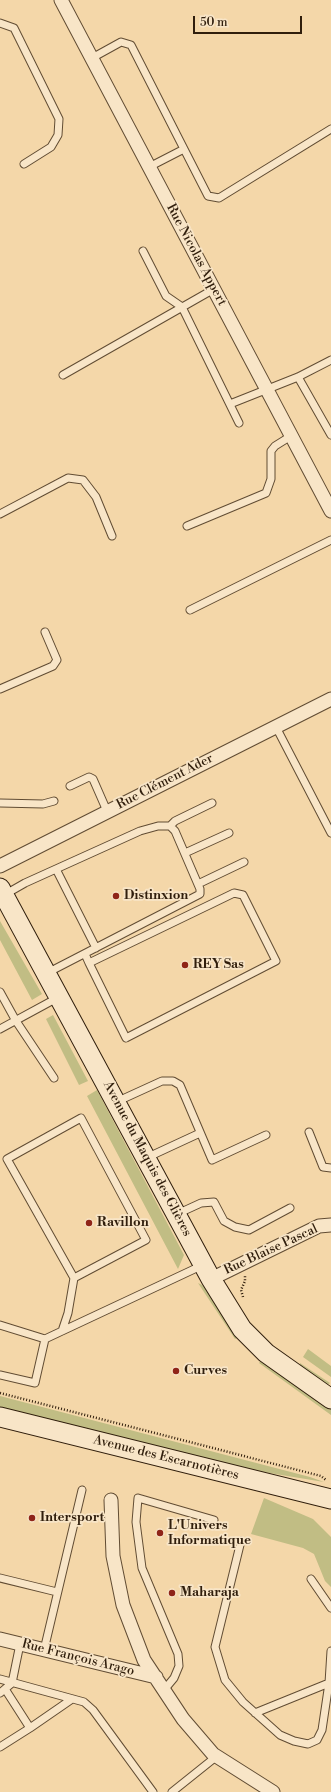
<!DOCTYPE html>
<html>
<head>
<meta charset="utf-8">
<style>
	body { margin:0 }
	#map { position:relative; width:331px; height:1792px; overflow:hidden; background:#f4d7a9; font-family:"Libre Bodoni",serif }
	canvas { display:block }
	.scale { position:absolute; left:193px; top:16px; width:109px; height:18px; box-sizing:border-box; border:2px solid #301e0c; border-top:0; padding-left:5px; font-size:12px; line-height:14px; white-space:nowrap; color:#301e0c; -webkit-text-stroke:3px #f8e5c7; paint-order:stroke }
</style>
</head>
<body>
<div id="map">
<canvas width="331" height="1792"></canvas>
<div class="scale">50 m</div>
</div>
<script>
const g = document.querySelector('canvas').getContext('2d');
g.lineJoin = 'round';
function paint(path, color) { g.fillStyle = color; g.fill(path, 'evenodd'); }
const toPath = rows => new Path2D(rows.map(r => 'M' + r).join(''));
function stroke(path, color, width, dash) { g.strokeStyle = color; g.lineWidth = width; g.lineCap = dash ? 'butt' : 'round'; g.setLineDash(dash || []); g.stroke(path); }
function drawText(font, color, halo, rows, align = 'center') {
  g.font = font + ' "Libre Bodoni",serif'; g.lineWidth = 3.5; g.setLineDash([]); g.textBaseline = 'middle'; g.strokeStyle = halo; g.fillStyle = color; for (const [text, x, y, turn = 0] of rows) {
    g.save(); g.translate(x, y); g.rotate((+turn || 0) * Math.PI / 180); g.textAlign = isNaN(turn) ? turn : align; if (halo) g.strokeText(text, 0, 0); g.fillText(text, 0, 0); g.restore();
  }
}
paint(toPath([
	[0,921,42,994,32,1000,0,940],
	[53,1015,88,1081,79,1085,46,1019],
	[97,1090,184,1255,178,1269,87,1096],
	[198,1283,206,1287,239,1337,235,1339],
	[308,1349,331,1366,331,1377,303,1357],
	[262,1359,331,1409,331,1415,259,1363],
	[300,1363,330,1383,326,1386,299,1367],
	[0,1396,310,1477,324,1482,245,1469,0,1407],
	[264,1498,313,1519,331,1537,331,1587,325,1581,314,1554,303,1548,251,1534]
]), '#c1bd84');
const lane = toPath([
	[0,23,14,28,59,119,58,135,51,147,24,164],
	[92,58,121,42,131,45,184,149,149,167],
	[184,149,208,196,219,198,331,129],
	[143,251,166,296,182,307,239,423],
	[63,375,214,289],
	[298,377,331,435],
	[230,404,298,377,331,360],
	[0,514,68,478,83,480,96,497,112,536],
	[187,526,266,493,271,479,271,451,275,446,291,436],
	[190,610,331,540],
	[0,689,53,666,57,660,45,632],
	[276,727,331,833],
	[70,786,89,777,93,779,107,811],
	[0,803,43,804,54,801],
	[170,826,175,821,212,803],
	[185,853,229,833],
	[56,869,96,948],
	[198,884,244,862],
	[4,895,25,883,140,831,158,826,170,826,175,831,200,889,200,894,47,973],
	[85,954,89,963,126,1038,276,961,243,895,234,893,89,963],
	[0,992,16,1021,54,1078],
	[0,1029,59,997],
	[116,1102,162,1081,173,1081,180,1085,212,1160,266,1135],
	[309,1132,323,1167,331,1168],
	[146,1158,200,1133],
	[177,1214,201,1203,214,1202,224,1221,235,1227,249,1230,290,1208],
	[0,1325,45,1339,203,1265],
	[62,1331,68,1313,74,1278,146,1240,81,1118,7,1159,74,1278],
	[0,1375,35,1383,45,1339],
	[241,1541,215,1647,225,1680,243,1702,280,1735,294,1741,308,1744,317,1740,322,1730,329,1683],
	[0,1578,57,1592],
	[311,1579,331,1608],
	[44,1650,82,1490],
	[331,1651,329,1683,331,1684],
	[0,1679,84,1702,93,1710,153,1792],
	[164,1690,174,1678,179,1666,178,1654,142,1568,136,1522,138,1498,214,1520],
	[0,1693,12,1683,20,1644],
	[255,1713,329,1683],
	[30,1728,72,1699],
	[0,1747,30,1728,5,1689],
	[172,1792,217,1756]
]);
const street = toPath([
	[61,0,331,511],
	[0,866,331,699],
	[211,1279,319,1226,331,1225],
	[111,1500,113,1556,123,1605,144,1660,183,1719,213,1754,273,1792],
	[0,1639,156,1677]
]);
const secondary = toPath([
	[0,888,211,1279,242,1329,266,1353,331,1399],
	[0,1417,331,1499]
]);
stroke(lane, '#614c33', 9);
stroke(street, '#614c33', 15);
stroke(secondary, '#301e0c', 21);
stroke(toPath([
	[243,1297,241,1290,245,1281,245,1276],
	[0,1393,321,1476,326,1480]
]), '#301e0c', 2.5, [1, 2]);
stroke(lane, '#f8e5c7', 7);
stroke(street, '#f8e5c7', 13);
stroke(secondary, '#f8e5c7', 19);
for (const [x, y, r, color] of [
	[116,896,4,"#8f2418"],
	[185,965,4,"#8f2418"],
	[89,1223,4,"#8f2418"],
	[176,1371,4,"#8f2418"],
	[32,1518,4,"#8f2418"],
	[160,1533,4,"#8f2418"],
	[172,1593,4,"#8f2418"]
]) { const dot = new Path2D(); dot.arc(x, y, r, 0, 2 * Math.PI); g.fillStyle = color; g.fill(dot); stroke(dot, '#f8e5c7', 1.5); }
drawText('13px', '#301e0c', '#f8e5c7', [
	["Rue Nicolas Appert",196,255,62],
	["Rue Clément Ader",165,782,-27],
	["Avenue du Maquis des Glières",147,1159,62],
	["Rue Blaise Pascal",271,1250,-25],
	["Avenue des Escarnotières",166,1458,14],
	["Rue François Arago",78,1658,14]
]);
drawText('bold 13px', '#301e0c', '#f8e5c7', [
	["Distinxion",124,896],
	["REY Sas",193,965],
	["Ravillon",97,1223],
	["Curves",184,1371],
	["Intersport",40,1518],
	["L'Univers",168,1526],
	["Informatique",168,1541],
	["Maharaja",180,1593]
], 'left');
</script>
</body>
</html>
